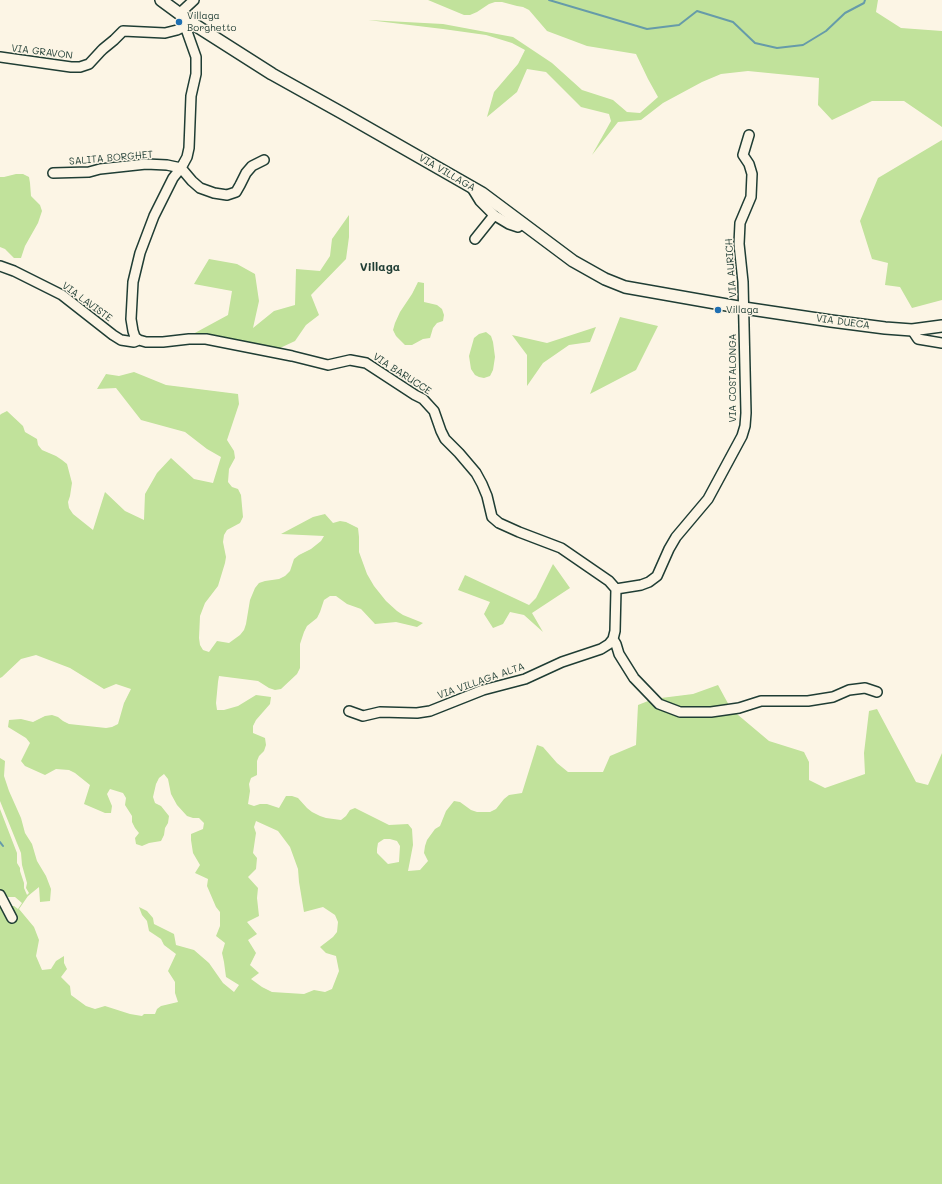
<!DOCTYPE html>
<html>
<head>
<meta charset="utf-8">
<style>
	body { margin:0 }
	canvas { display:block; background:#fcf5e5 }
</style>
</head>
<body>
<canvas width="942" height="1184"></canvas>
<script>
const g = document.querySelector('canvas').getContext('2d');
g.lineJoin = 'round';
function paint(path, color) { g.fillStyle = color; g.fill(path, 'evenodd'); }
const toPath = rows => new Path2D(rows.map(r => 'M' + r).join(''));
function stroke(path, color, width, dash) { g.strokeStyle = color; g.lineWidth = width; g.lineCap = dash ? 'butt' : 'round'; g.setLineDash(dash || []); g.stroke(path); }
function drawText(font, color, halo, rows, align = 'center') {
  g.font = font + ' Mali,sans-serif'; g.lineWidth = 3; g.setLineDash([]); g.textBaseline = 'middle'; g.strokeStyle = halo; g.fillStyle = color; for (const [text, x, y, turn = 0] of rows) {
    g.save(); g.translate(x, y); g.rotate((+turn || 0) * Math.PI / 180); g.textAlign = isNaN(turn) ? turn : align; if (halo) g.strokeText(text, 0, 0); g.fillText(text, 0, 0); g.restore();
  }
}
paint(toPath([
	[428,0,878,0,876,12,901,28,942,31,942,127,904,101,872,101,832,120,818,105,819,78,748,71,721,74,702,82,663,103,641,120,618,122,592,155,611,121,609,114,581,107,546,72,527,69,517,92,487,117,494,92,518,64,525,50,512,43,486,35,443,29,368,20,443,24,513,37,552,63,582,90,613,100,627,112,640,113,658,97,648,79,636,54,587,46,547,31,529,10,523,7,517,6,502,2,495,2,489,4,477,12,470,15,464,15],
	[942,140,942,300,912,308,900,287,885,285,888,263,872,259,860,221,878,178],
	[16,174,23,174,29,177,30,183,31,196,40,205,42,211,38,223,25,246,21,258,14,258,5,249,0,247,0,177,4,177],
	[349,215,349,237,346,259,311,295,319,315,306,325,295,341,278,349,193,334,228,315,232,291,194,284,209,259,237,264,255,274,259,301,253,328,274,311,295,305,296,269,320,271,330,256,332,239],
	[418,282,424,283,424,302,437,305,442,309,444,315,443,321,437,323,433,328,430,338,423,339,412,345,405,345,396,336,393,330,395,323,400,312,412,294],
	[620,317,658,326,636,370,590,394],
	[596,327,590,342,569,345,543,363,527,386,527,355,512,335,547,343],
	[486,332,491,336,493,342,495,357,493,370,490,376,484,378,479,377,475,375,471,369,469,356,474,338,479,334],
	[134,372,166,385,238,394,239,404,227,440,234,451,235,458,229,469,228,482,232,487,238,489,241,495,243,517,240,523,227,530,224,535,223,542,226,557,225,563,218,586,205,603,200,616,199,638,200,645,203,650,209,652,217,641,229,643,240,635,244,630,246,624,250,600,255,588,259,583,265,581,279,579,285,576,290,571,294,559,299,555,311,549,321,541,324,536,281,534,313,517,325,514,333,523,340,521,346,522,358,528,359,537,359,552,367,574,374,586,386,601,397,611,403,615,423,623,417,627,396,622,375,624,361,609,347,604,336,596,330,596,324,600,320,612,317,618,307,626,304,632,300,644,300,668,297,674,281,689,275,690,269,688,258,681,219,676,218,682,216,703,217,710,224,710,238,706,256,695,271,697,270,704,256,720,253,726,253,733,265,738,266,745,264,751,259,756,257,761,257,775,251,778,249,784,250,791,248,804,254,806,260,804,267,804,279,808,286,796,292,796,298,798,307,808,312,812,320,816,326,818,341,820,346,816,350,810,355,808,389,825,408,824,412,829,413,845,408,871,420,870,428,861,424,853,425,846,427,840,435,829,440,826,446,811,454,801,460,802,471,810,477,812,490,812,496,809,504,799,509,795,522,793,537,745,543,747,557,763,568,772,603,772,610,756,636,745,638,705,653,699,693,694,718,685,731,709,769,741,804,752,809,762,809,780,825,788,865,774,864,753,869,711,877,709,916,782,928,785,942,753,942,1184,0,1184,0,895,10,906,14,906,18,909,22,903,15,897,8,897,0,889,0,809,17,853,17,863,20,868,20,871,24,883,24,888,27,895,29,893,26,888,27,883,22,865,21,853,0,801,0,758,5,761,4,776,9,791,21,818,25,833,32,844,37,861,46,876,51,889,50,901,40,902,39,887,28,896,19,909,34,927,39,940,36,956,42,970,51,969,56,961,64,956,64,963,67,969,61,977,70,986,71,995,86,1006,95,1009,105,1006,130,1014,142,1016,144,1014,155,1014,157,1009,161,1006,178,1002,175,993,175,982,168,971,176,954,164,945,161,939,149,931,147,921,142,915,139,907,147,911,153,918,154,924,174,934,176,945,194,950,209,963,223,983,234,992,239,985,226,977,224,962,222,953,225,943,216,936,220,926,220,912,216,907,207,886,208,879,195,873,200,865,193,853,191,840,191,834,203,829,204,823,199,818,193,818,187,816,177,805,171,794,168,779,164,774,159,778,156,784,153,797,155,803,161,806,169,816,168,823,165,828,164,835,161,841,149,843,142,846,136,844,135,838,139,833,135,828,132,822,132,816,125,805,126,798,123,793,110,789,107,794,112,806,111,813,105,813,84,804,90,785,75,773,69,770,56,769,45,775,25,766,21,761,30,743,26,738,8,727,9,720,21,719,33,722,45,716,52,715,58,717,63,721,69,724,106,728,112,727,118,724,124,703,131,689,116,684,104,689,70,668,36,655,21,659,2,677,0,678,0,415,1,414,7,411,23,426,25,432,37,439,38,445,42,450,56,456,62,460,67,464,72,483,70,496,68,502,69,508,73,514,93,530,105,492,125,511,144,520,145,494,157,473,171,458,194,479,213,483,221,457,207,449,185,432,141,420,116,388,97,389,106,374,119,376],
	[256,821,278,831,290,847,298,869,299,882,304,912,323,907,335,915,338,922,337,932,333,937,320,947,326,953,336,956,339,971,332,989,325,992,314,990,304,994,272,992,262,987,251,979,259,973,250,965,256,953,248,940,257,934,247,922,259,916,257,898,258,888,248,877,256,869,257,858,253,853,256,833,254,827],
	[384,839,390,839,397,841,400,846,399,862,388,864,377,853,377,849,378,843],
	[553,564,570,588,532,613,543,632,524,615,510,612,503,624,493,628,484,614,490,602,458,590,465,575,529,605,536,598]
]), '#c1e29b');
stroke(toPath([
	[549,0,647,29,679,25,697,11,733,22,755,43,777,48,803,45,826,31,845,13,864,3,865,0],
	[0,842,3,846]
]), '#669ba9', 2);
const minor = toPath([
	[180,13,194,0],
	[195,25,185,26,196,57,196,74,191,96,189,148,187,157,181,168,173,178,154,216,140,253,133,282,131,319,133,331,135,337,139,340,146,342,163,342,189,339,206,339,292,356,328,365,350,360,366,363,415,395,423,399,434,411,441,431,445,439,459,453,476,473,482,484,487,496,492,517,499,523,519,532,561,548,609,581,616,589],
	[0,57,71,67,80,67,89,64,101,51,103,49,114,40,123,31,165,33,177,30,185,26],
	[53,173,89,172,100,169,146,164,167,165,181,168,192,181,200,188,214,193,227,195,236,192,240,185,246,173,252,166,264,160],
	[472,188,480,201,494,215,509,224,518,227,523,223],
	[475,239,491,219,494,215],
	[0,266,14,271,62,295,113,335,121,340,134,342,139,340],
	[912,330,918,339,942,343],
	[616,589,641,585,649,582,657,576,669,549,676,537,708,499,742,436,745,426,746,413,743,282,739,244,740,223,751,197,752,174,749,164,743,155,749,135],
	[613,639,616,644,619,654,634,678,659,704,680,712,711,712,739,708,761,701,808,701,833,697,849,690,865,688,877,692],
	[349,711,363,716,380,712,417,713,430,711,483,690,525,679,562,662,601,649,609,644,613,639,615,631,616,589],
	[0,895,12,918]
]);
const tertiary = toPath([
	[161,0,195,25,272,74,342,113,482,193,573,261,605,279,625,287,744,308,831,321,885,328,912,330,942,326]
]);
stroke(minor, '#1f3d34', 12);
stroke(tertiary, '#1f3d34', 14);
stroke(minor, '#fcf5e5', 9);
stroke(tertiary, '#fcf5e5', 11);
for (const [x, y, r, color] of [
	[179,22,4,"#1f6fb2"],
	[718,310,4,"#1f6fb2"]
]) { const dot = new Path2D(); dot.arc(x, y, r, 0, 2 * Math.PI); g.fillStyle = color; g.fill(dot); stroke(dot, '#fcf5e5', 1.5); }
drawText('10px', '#1f3d34', '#fcf5e5', [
	["Villaga",187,16],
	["Borghetto",187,28],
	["Villaga",726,310]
], 'left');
drawText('10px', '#1f3d34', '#fcf5e5', [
	["VIA GRAVON",42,52,7],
	["SALITA BORGHET",111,158,-5],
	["VIA VILLAGA",447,173,30],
	["VIA AURICH",731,268,-94],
	["VIA LAVISTE",87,302,36],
	["VIA DUECA",843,322,8],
	["VIA BARUCCE",402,374,33],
	["VIA COSTALONGA",733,378,-90],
	["VIA VILLAGA ALTA",481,681,-19]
]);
drawText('bold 12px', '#1f3d34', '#fcf5e5', [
	["Villaga",380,267]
]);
</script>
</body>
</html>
